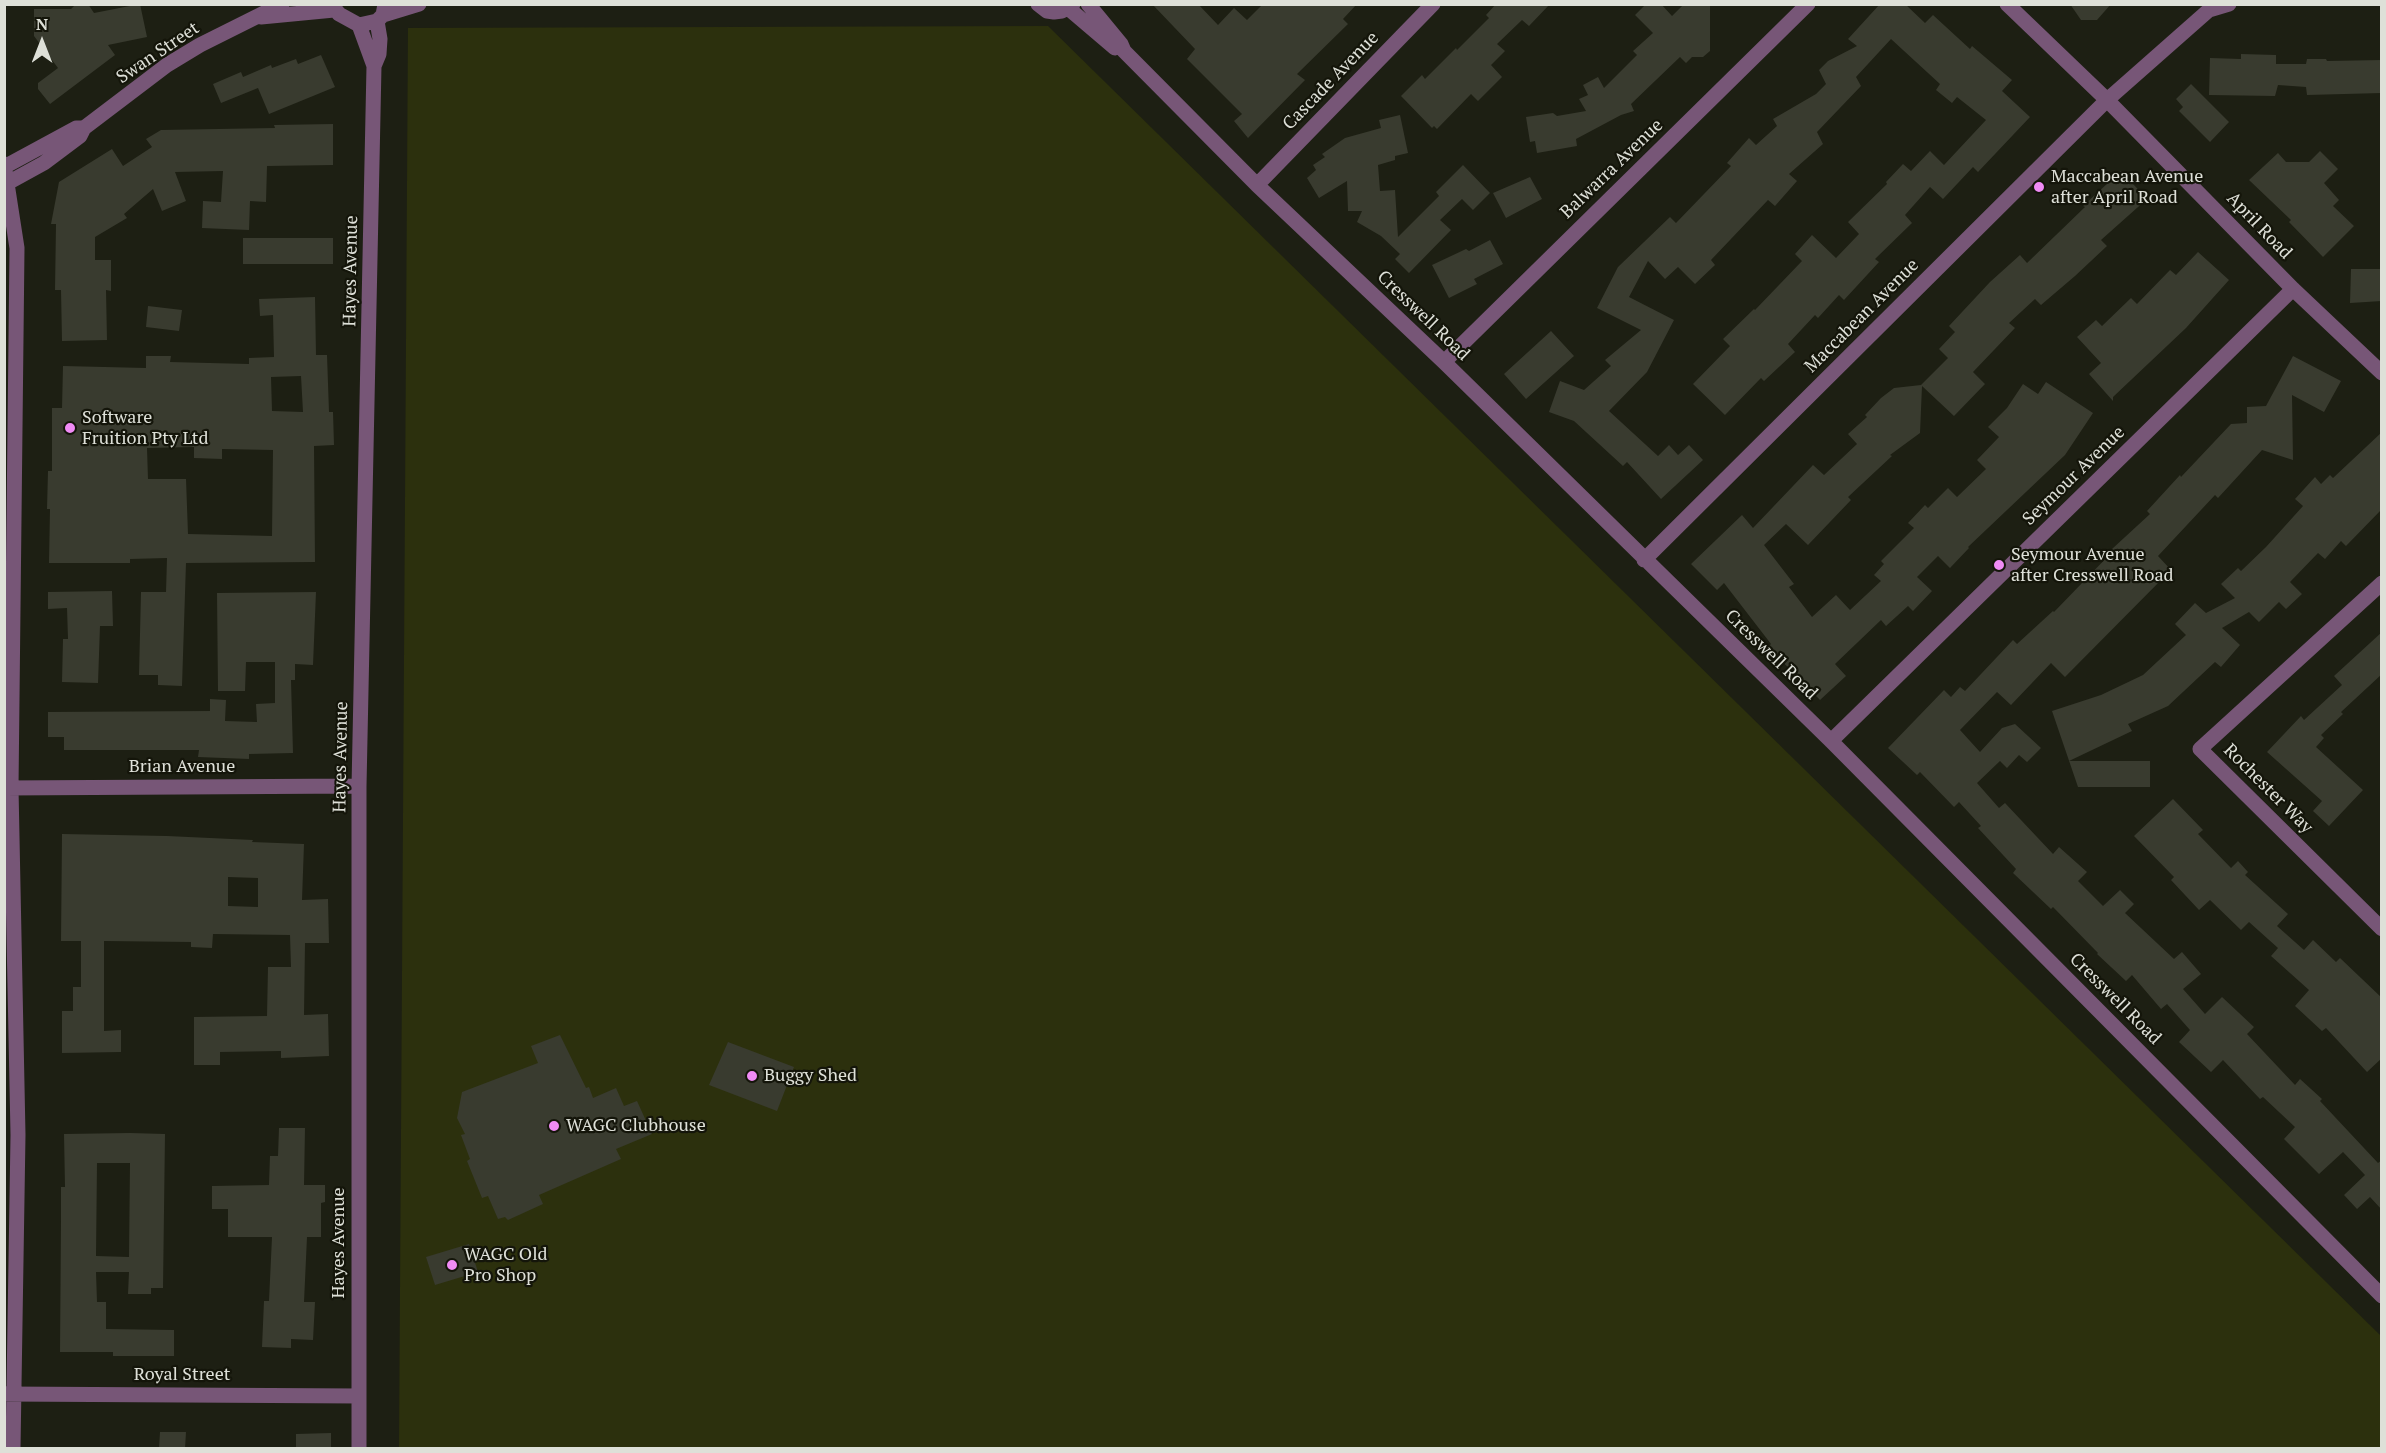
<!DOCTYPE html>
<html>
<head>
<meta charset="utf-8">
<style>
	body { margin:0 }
	#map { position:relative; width:2386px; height:1453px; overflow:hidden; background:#1d1f13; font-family:"PT Serif",serif }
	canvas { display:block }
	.frame { position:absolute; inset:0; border:6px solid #dee0d8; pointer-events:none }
	.north { position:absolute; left:12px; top:12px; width:60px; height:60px; -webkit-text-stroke:4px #14150a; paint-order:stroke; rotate:0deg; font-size:16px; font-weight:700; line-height:24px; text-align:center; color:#dee0d8 }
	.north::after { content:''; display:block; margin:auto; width:21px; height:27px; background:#dee0d8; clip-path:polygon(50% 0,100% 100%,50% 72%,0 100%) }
</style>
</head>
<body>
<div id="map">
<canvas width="2386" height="1453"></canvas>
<div class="frame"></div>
<div class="north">N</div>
</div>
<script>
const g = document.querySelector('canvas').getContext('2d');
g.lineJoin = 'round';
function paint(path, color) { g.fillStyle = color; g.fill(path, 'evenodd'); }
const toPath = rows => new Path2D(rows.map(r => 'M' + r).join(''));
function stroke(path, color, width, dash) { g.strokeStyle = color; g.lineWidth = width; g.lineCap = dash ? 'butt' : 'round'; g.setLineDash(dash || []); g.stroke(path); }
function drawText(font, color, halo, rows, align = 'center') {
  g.font = font + ' "PT Serif",serif'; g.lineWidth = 4.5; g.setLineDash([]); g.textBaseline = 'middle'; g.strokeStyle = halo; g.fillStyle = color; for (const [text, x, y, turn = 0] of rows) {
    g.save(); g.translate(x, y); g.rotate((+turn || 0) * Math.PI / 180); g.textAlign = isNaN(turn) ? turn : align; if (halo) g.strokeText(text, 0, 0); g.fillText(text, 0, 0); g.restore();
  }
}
paint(toPath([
	[1048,26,2381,1336,2381,1448,399,1448,408,28]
]), '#2c300d');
paint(toPath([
	[76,4,88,4,94,13,140,4,147,37,108,45,115,55,50,104,38,89,38,83,58,68,34,36,34,9,71,9],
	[1152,4,1198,4,1218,25,1234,8,1247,20,1263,4,1357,4,1343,19,1348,24,1297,74,1305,80,1248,138,1234,121,1242,114,1187,59,1195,49],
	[1496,4,1550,4,1529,26,1522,20,1497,44,1505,51,1491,65,1502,77,1478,101,1471,94,1437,129,1434,126,1432,128,1401,96,1422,75,1425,79,1456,48,1457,50,1489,18,1486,15],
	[1646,4,1661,4,1672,16,1684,4,1710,4,1710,51,1703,57,1692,57,1686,63,1680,57,1631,104,1634,111,1621,115,1576,139,1577,146,1537,153,1535,141,1530,142,1526,117,1553,113,1557,116,1586,111,1579,99,1588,95,1583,85,1598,77,1604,88,1637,55,1633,51,1653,33,1635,15],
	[1880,4,1905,4,1925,23,1933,15,1970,49,1972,46,2012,80,2002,91,2030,117,1978,172,1973,167,1943,199,1930,187,1905,215,1912,223,1875,259,1879,262,1844,300,1839,295,1818,318,1815,315,1788,344,1795,352,1764,381,1761,378,1725,415,1693,384,1730,346,1723,339,1754,309,1755,310,1802,261,1795,254,1812,235,1836,258,1859,234,1848,222,1887,184,1886,182,1903,164,1911,171,1930,151,1944,165,1986,120,1957,97,1952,103,1936,90,1940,84,1891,39,1856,77,1861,86,1817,132,1823,144,1789,174,1797,181,1775,206,1768,200,1711,260,1715,265,1695,284,1678,267,1665,279,1648,261,1629,297,1674,320,1647,372,1609,411,1658,456,1669,445,1678,455,1689,445,1703,460,1661,499,1627,462,1623,466,1574,421,1549,412,1560,381,1584,390,1611,366,1605,360,1641,330,1597,308,1618,267,1670,217,1676,223,1731,166,1727,163,1749,138,1756,145,1777,126,1773,119,1816,94,1826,84,1819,70,1828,61,1857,46,1848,39],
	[2070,4,2111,4,2097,20,2081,20],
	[2241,54,2276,55,2276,64,2306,64,2307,59,2326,59,2327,61,2382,60,2382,93,2307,95,2306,87,2278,85,2275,96,2209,95,2210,58,2241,59],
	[321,55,335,87,269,114,258,88,221,103,213,84,241,72,243,77,271,65,272,68,296,59,298,64],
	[2191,84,2229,122,2210,142,2179,111,2183,107,2176,99],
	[1400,115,1408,153,1395,156,1395,160,1378,165,1380,191,1395,190,1398,237,1439,196,1436,192,1463,165,1490,193,1473,210,1462,199,1440,220,1451,230,1409,273,1395,259,1400,254,1381,236,1357,222,1362,211,1348,211,1347,181,1319,198,1307,178,1316,170,1313,165,1325,157,1322,154,1345,138,1381,128,1379,120],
	[333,124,333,165,267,166,266,202,250,201,249,230,202,228,203,201,221,202,223,171,175,172,186,201,162,211,153,189,124,214,127,218,95,237,95,260,111,260,111,291,106,290,107,340,62,341,61,290,55,290,56,224,51,224,59,182,112,149,123,166,152,147,146,139,161,130,275,128,274,125],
	[2320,151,2338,169,2324,183,2339,200,2333,206,2354,226,2323,257,2289,222,2291,220,2249,180,2278,153,2286,162,2309,162],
	[2121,171,2147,199,2101,240,2107,246,2075,276,2041,305,2035,299,2009,323,2015,328,1973,372,1985,384,1954,416,1922,386,1920,433,1890,455,1892,456,1848,497,1851,500,1808,545,1786,524,1764,545,1794,584,1789,587,1812,617,1836,595,1850,610,1881,581,1874,575,1884,564,1881,561,1914,528,1908,523,1925,505,1928,508,1948,488,1957,497,1986,469,1977,460,1999,437,1988,427,2007,408,2023,384,2038,394,2046,382,2093,413,2065,455,1968,547,1969,548,1950,568,1938,556,1917,577,1932,591,1913,611,1908,606,1886,626,1881,620,1835,664,1846,676,1820,700,1768,647,1771,644,1724,583,1717,590,1691,564,1742,515,1753,528,1813,465,1824,475,1857,444,1848,434,1867,417,1865,415,1881,398,1894,388,1921,385,1948,358,1939,349,1955,332,1949,326,1990,282,2020,255,2027,263,2085,207,2083,206],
	[1530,177,1542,199,1506,218,1493,193],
	[243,238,333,238,333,264,243,264],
	[1490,240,1503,264,1474,279,1477,284,1449,298,1432,265,1466,249,1469,251],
	[2198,252,2229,280,2186,328,2113,397,2113,401,2089,374,2101,363,2077,337,2096,320,2102,326,2131,298,2137,304,2170,270,2176,275],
	[2351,269,2382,269,2382,301,2350,303],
	[315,297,316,355,327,355,329,412,333,412,334,445,314,446,315,562,186,563,182,686,158,685,158,675,139,675,141,592,166,592,167,558,130,559,130,563,49,563,50,509,47,509,48,471,52,471,52,408,62,408,63,366,146,368,146,356,171,356,170,362,249,364,249,358,274,357,273,315,260,316,259,299],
	[301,376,303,412,272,411,271,377],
	[194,447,194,458,222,459,222,449,273,450,272,536,188,534,186,479,148,479,147,448],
	[148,306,182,310,179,331,146,327],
	[1551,331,1574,356,1526,399,1504,374],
	[2293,356,2341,381,2324,412,2292,395,2293,460,2262,450,2218,498,2215,495,2158,556,2171,570,2065,677,2051,663,2011,705,1997,692,1960,730,1980,752,2002,728,2015,724,2041,748,2027,762,2019,755,2007,768,2000,761,1977,783,1999,808,2005,803,2053,854,2059,847,2087,872,2078,881,2103,906,2120,890,2134,904,2125,913,2174,959,2182,952,2201,974,2183,989,2205,1014,2222,997,2254,1027,2247,1034,2295,1085,2300,1079,2322,1099,2320,1101,2378,1163,2382,1160,2382,1210,2370,1197,2357,1209,2344,1195,2365,1175,2343,1152,2319,1174,2284,1139,2295,1127,2263,1097,2260,1099,2223,1060,2211,1072,2179,1042,2190,1030,2167,1004,2161,1009,2132,975,2126,981,2097,954,2098,953,2053,907,2051,909,2013,873,2016,869,1978,828,1981,826,1959,802,1954,807,1920,772,1917,775,1888,748,1944,690,1951,697,1960,687,1965,691,2013,640,2017,644,2053,611,2054,612,2113,551,2112,549,2150,514,2147,511,2180,475,2181,477,2231,424,2247,423,2247,407,2266,406],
	[2382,432,2382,509,2346,546,2341,541,2325,559,2318,553,2290,582,2302,594,2286,609,2279,602,2259,622,2249,612,2222,628,2240,645,2221,667,2215,662,2168,706,2128,724,2132,731,2069,761,2150,761,2150,787,2078,787,2052,711,2101,695,2143,675,2186,635,2175,624,2195,603,2206,613,2235,598,2221,584,2238,568,2241,571,2266,547,2303,506,2295,499,2315,477,2321,484,2330,475,2333,478],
	[112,591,113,626,100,626,98,683,62,682,63,639,68,639,67,608,48,609,48,592],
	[316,592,313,665,295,664,295,680,291,680,293,753,249,754,249,759,198,757,199,750,64,750,64,737,48,737,48,712,210,711,210,699,226,700,225,721,257,722,256,704,275,703,275,662,246,662,245,691,218,691,217,593],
	[2382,632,2382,674,2341,712,2343,714,2321,735,2324,738,2316,747,2363,790,2329,826,2313,811,2322,801,2267,752,2301,716,2304,720,2342,685,2334,676],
	[2173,799,2203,830,2198,834,2231,868,2238,861,2248,872,2245,875,2288,914,2277,926,2304,950,2313,940,2336,962,2340,958,2382,998,2382,1058,2367,1072,2326,1028,2322,1031,2295,1006,2309,990,2271,956,2278,948,2249,922,2241,930,2210,900,2199,910,2171,880,2174,877,2134,836],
	[62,834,167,836,253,840,252,842,304,844,302,900,328,899,329,943,305,943,304,1015,328,1014,329,1056,281,1058,281,1051,220,1052,220,1065,194,1065,194,1017,267,1016,268,967,291,967,290,935,213,934,212,948,191,947,191,942,104,941,104,1031,121,1030,121,1052,62,1053,62,1011,73,1011,73,987,81,987,81,941,61,941],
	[228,877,258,878,258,907,228,906],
	[560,1035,586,1088,589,1087,593,1098,616,1088,624,1106,637,1101,652,1134,616,1149,621,1159,539,1195,543,1204,508,1220,505,1217,498,1219,488,1196,482,1198,467,1161,470,1159,461,1135,465,1134,457,1118,462,1092,538,1063,531,1046],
	[728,1042,794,1067,777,1111,709,1085],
	[279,1128,305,1128,304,1185,325,1185,325,1202,321,1203,321,1237,307,1237,304,1302,315,1302,313,1340,291,1339,291,1348,262,1347,264,1301,269,1301,272,1237,228,1237,228,1209,212,1209,212,1186,269,1185,270,1156,278,1156],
	[130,1133,165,1134,163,1288,151,1288,151,1294,128,1294,129,1272,96,1272,97,1302,106,1302,106,1329,174,1330,174,1356,113,1356,113,1352,60,1352,61,1220,61,1187,65,1187,64,1134],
	[97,1163,130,1163,129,1257,96,1256],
	[469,1244,478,1272,435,1285,426,1257],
	[160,1432,186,1432,185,1449,159,1449],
	[331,1433,331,1449,296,1449,296,1434]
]), '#393b2f');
stroke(toPath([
	[331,4,339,14,359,25,377,21,383,15,385,4],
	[1038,4,1047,11,1054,12,1062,11,1073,4],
	[1088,4,1121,44,1124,51,1257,185,1444,362,1831,741,2382,1296],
	[2007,4,2107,100,2293,289,2382,373],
	[1068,8,1115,48],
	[383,15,419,4],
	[261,17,334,10],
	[359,25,374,66],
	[4,164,17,248,11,788,18,1135,13,1448],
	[4,167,76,128,81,128],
	[4,185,44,163,80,136,84,128,167,65,200,45,282,4],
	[1257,185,1433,4],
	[1444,362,1808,4],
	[1644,560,2107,100,2209,10,2229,4],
	[2382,583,2200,749,2382,929],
	[1831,741,2293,289],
	[4,788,359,786],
	[4,1394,359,1396],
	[359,1448,359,786,374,66,379,54,380,39,377,21]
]), '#775677', 15);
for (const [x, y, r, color] of [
	[2039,187,6,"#f08bf5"],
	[70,428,6,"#f08bf5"],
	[1999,565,6,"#f08bf5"],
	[752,1076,6,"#f08bf5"],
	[554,1126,6,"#f08bf5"],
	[452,1265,6,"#f08bf5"]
]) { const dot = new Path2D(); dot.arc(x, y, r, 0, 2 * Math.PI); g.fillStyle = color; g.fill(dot); stroke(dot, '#14150a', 2); }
drawText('18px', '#dee0d8', '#14150a', [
	["Swan Street",158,53,-34],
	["Cascade Avenue",1331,81,-46],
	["Balwarra Avenue",1612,169,-44],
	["April Road",2259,226,46],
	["Hayes Avenue",351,271,-89],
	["Cresswell Road",1423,316,44],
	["Maccabean Avenue",1862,316,-45],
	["Seymour Avenue",2074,476,-44],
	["Cresswell Road",1771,655,44],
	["Hayes Avenue",341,757,-89],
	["Brian Avenue",182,767],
	["Rochester Way",2268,789,45],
	["Cresswell Road",2115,999,45],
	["Hayes Avenue",339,1243,-90],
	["Royal Street",182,1375]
]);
drawText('18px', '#dee0d8', '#14150a', [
	["Maccabean Avenue",2051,177],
	["after April Road",2051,198],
	["Software",82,418],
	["Fruition Pty Ltd",82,439],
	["Seymour Avenue",2011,555],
	["after Cresswell Road",2011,576],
	["Buggy Shed",764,1076],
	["WAGC Clubhouse",566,1126],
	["WAGC Old",464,1255],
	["Pro Shop",464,1276]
], 'left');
</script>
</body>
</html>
